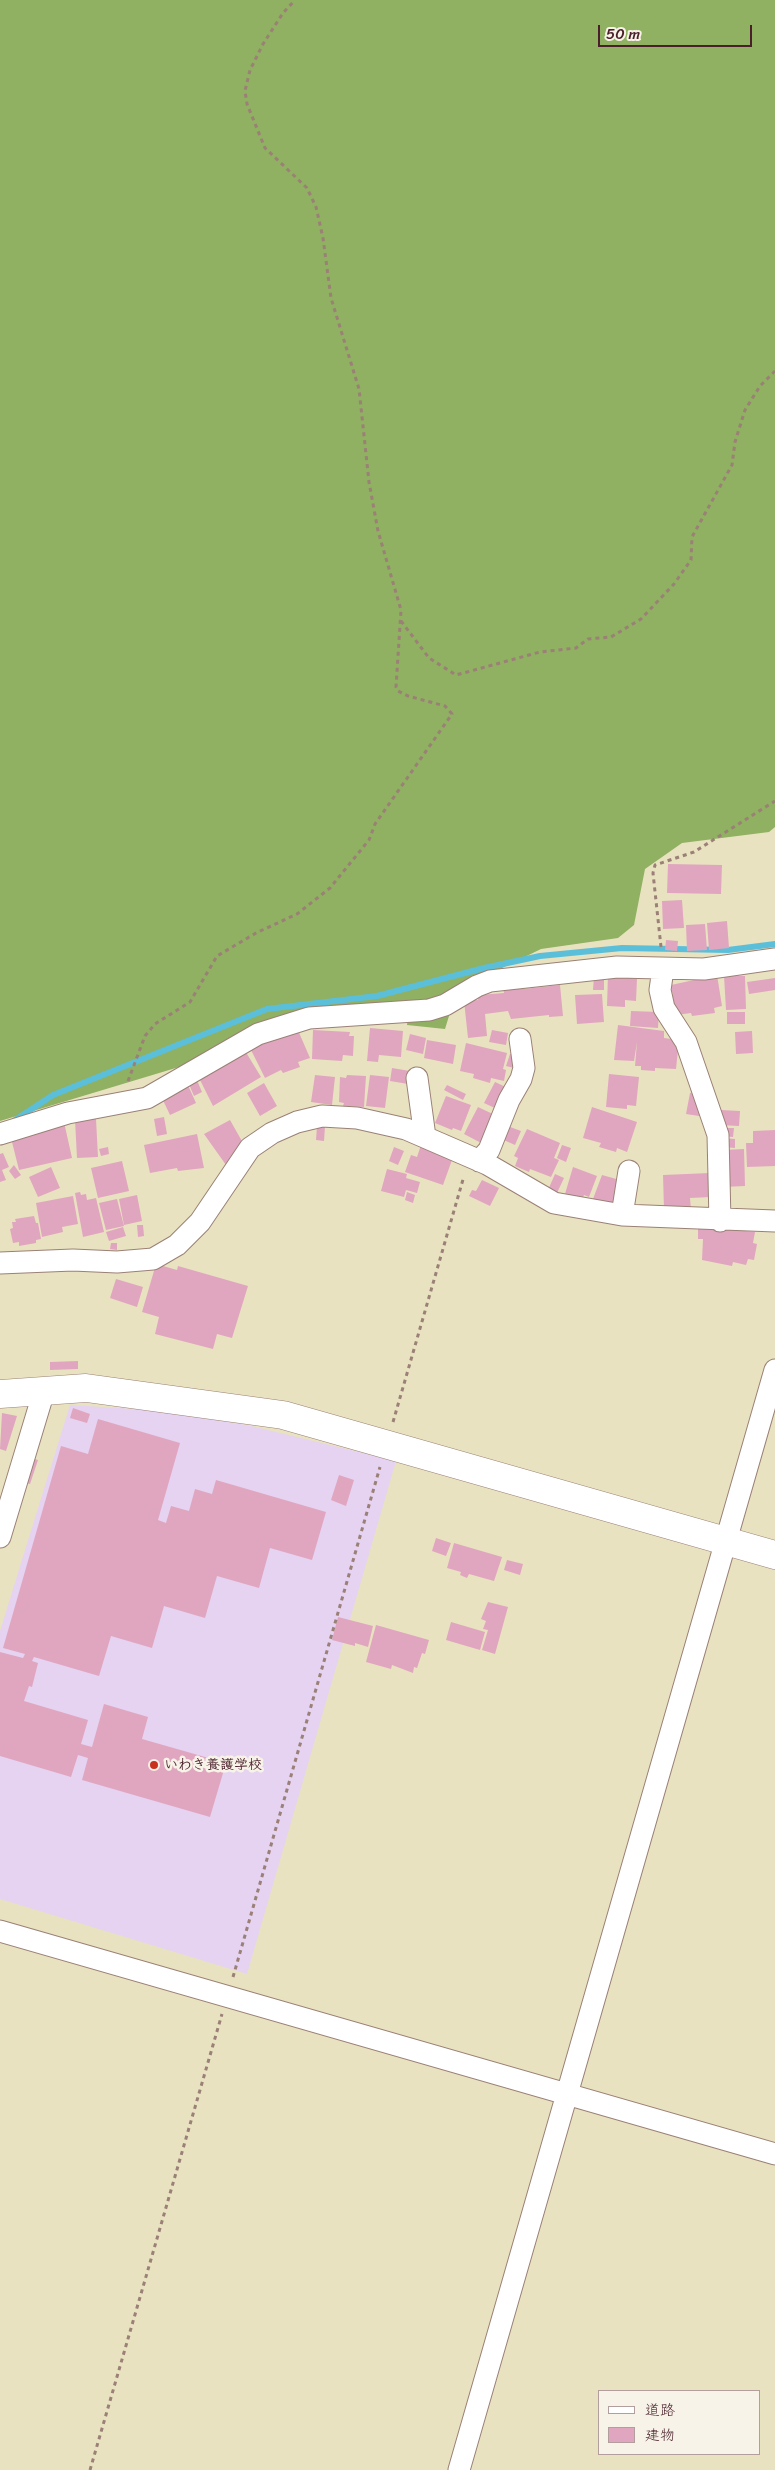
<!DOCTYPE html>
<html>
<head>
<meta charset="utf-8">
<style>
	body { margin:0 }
	#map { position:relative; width:775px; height:2470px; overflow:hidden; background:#e9e2c0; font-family:Sriracha,"Klee One",sans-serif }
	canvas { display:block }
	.legend { position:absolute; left:598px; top:2390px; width:162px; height:65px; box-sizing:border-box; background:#f7f3e8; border:1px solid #b29e9c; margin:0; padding:6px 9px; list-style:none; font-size:15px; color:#4a1f2b }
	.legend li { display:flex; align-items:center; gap:10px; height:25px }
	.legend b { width:25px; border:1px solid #b29e9c }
	.scale { position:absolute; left:598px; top:25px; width:154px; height:22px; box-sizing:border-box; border:2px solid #4a1f2b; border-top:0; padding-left:6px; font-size:15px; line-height:18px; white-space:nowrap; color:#4a1f2b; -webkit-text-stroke:4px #f7f3e8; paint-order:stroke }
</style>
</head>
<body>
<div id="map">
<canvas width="775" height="2470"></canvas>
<ul class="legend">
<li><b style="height:6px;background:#fff"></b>道路</li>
<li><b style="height:14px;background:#e0a6bf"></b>建物</li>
</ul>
<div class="scale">50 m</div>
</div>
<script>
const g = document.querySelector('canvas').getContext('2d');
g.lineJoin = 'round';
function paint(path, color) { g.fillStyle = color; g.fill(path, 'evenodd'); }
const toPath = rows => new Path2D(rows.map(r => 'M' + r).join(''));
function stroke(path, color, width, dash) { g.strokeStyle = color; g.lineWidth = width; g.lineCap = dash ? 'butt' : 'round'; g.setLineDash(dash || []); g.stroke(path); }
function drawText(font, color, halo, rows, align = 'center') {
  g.font = font + ' Sriracha,"Klee One",sans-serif'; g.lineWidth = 5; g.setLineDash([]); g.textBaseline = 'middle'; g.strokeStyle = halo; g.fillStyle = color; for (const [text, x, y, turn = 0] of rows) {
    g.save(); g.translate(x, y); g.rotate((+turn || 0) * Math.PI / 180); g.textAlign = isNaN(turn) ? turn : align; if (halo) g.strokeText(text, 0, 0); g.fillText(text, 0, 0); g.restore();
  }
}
paint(toPath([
	[70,1405,152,1410,247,1425,396,1461,247,1974,0,1899,0,1631]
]), '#e5d3f1');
paint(toPath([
	[0,0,775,0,775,827,769,832,682,843,645,869,634,925,618,938,541,949,457,990,445,1029,407,1025,410,1001,345,1008,179,1067,0,1121]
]), '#90b062');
stroke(toPath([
	[15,1120,53,1095,267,1009,377,996,484,968,540,956,622,948,728,950,775,944]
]), '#5cbfda', 6);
paint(toPath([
	[668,864,722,865,721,894,667,893],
	[682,900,684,928,663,929,662,901],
	[727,921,729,948,709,950,707,923],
	[705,924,707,950,687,951,686,925],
	[666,940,678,941,677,951,665,950],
	[608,974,630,975,630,978,637,979,636,1001,625,1000,625,1007,607,1006],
	[717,975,722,1006,714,1008,715,1013,692,1016,691,1013,676,1015,671,985],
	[594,976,604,976,604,990,593,990],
	[724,976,745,976,746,1009,726,1010],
	[775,978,775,990,749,994,747,982],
	[560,985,563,1016,549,1017,549,1015,511,1019,508,1011,485,1014,487,1036,468,1038,464,1001,478,1000,479,995,504,993,503,988,524,986,524,989],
	[602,994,604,1022,577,1024,575,995],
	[631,1011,659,1012,658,1028,630,1026],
	[727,1012,745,1012,745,1024,727,1024],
	[618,1025,664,1031,664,1038,679,1040,676,1069,655,1068,655,1071,641,1070,641,1066,635,1066,637,1042,634,1061,614,1060],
	[297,1028,310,1058,298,1062,300,1067,283,1073,281,1070,265,1078,249,1046],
	[370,1028,403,1031,401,1057,379,1055,378,1062,367,1061],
	[313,1030,350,1032,349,1036,354,1036,353,1056,343,1055,342,1061,312,1059],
	[492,1030,508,1033,506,1045,489,1042],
	[752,1031,753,1053,736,1054,735,1032],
	[410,1034,426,1038,423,1054,406,1050],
	[427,1040,456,1045,453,1064,424,1058],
	[466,1043,507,1053,503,1069,506,1070,504,1081,491,1078,490,1083,473,1078,474,1074,460,1071],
	[244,1049,261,1077,213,1106,198,1076],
	[510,1054,518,1056,514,1068,506,1066],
	[392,1068,410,1071,408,1084,390,1081],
	[609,1074,639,1077,636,1106,627,1105,627,1109,606,1107],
	[315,1075,335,1077,332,1105,311,1102],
	[347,1075,366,1076,364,1107,343,1106,344,1103,339,1102,340,1077,346,1078],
	[370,1075,389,1077,385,1108,366,1106],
	[196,1078,202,1092,194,1096,188,1082],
	[495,1082,510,1089,499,1110,484,1103],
	[187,1083,196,1103,170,1115,161,1096],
	[264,1083,277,1106,260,1116,247,1093],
	[447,1085,466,1094,463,1100,444,1090],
	[690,1093,700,1094,701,1103,699,1116,686,1114],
	[446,1096,471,1105,461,1131,453,1128,452,1130,435,1123],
	[478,1107,497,1116,483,1144,464,1134],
	[592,1107,637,1122,627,1152,617,1148,616,1152,599,1147,601,1143,583,1138],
	[721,1110,740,1111,739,1126,720,1125],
	[164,1117,167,1134,157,1136,154,1119],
	[96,1119,98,1157,77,1158,75,1120],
	[230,1120,243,1143,226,1165,204,1134],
	[64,1122,72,1158,19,1170,10,1134],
	[502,1124,521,1131,515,1145,497,1137],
	[317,1126,325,1126,324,1141,316,1140],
	[723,1128,734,1128,733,1137,722,1136],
	[527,1129,560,1143,554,1158,559,1160,551,1177,530,1169,529,1172,515,1166,518,1158,514,1156],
	[775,1130,775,1166,747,1167,746,1143,753,1143,753,1131],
	[197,1134,204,1168,178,1171,177,1168,150,1173,144,1145],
	[723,1138,735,1139,735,1148,723,1147],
	[421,1145,452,1160,443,1185,405,1172,411,1155,417,1157],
	[562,1145,571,1148,566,1162,557,1158],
	[108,1147,109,1154,101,1156,99,1149],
	[394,1147,404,1151,398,1165,389,1161],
	[744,1149,745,1186,723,1187,722,1150],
	[3,1153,9,1167,2,1170,6,1180,0,1182,0,1154],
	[122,1161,129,1191,98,1198,91,1168],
	[14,1165,21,1175,15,1179,9,1171],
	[51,1167,60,1188,38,1197,29,1177],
	[573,1167,597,1176,589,1197,584,1195,582,1200,565,1194],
	[387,1169,407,1174,406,1178,420,1182,417,1193,406,1190,404,1197,381,1191],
	[710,1173,711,1197,690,1198,691,1210,664,1210,663,1175],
	[555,1174,564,1178,557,1193,548,1190],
	[602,1175,620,1180,613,1207,593,1199],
	[482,1180,499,1188,490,1206,469,1196,472,1190,476,1191],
	[80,1192,81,1195,86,1194,87,1200,96,1198,104,1232,83,1237,75,1193],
	[407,1192,415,1195,413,1203,405,1200],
	[137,1195,142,1221,124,1225,119,1199],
	[73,1196,78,1224,62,1227,63,1232,42,1237,36,1203],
	[117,1199,124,1226,106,1230,99,1203],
	[34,1216,36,1223,38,1223,41,1239,36,1240,36,1243,19,1246,19,1242,13,1243,10,1229,13,1228,12,1222,16,1222,15,1219],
	[137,1225,143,1225,144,1236,138,1237],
	[698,1226,755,1232,753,1243,757,1244,754,1260,748,1259,746,1265,733,1262,732,1266,702,1260,703,1239,698,1239],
	[123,1227,126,1236,109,1241,106,1232],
	[111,1243,117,1243,117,1250,110,1249],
	[156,1264,177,1270,178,1266,248,1286,232,1338,217,1334,213,1349,155,1334,159,1317,142,1312],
	[116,1279,143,1287,137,1307,110,1298],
	[78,1361,78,1369,50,1370,50,1362],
	[73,1408,90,1414,87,1423,70,1418],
	[2,1413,17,1416,6,1451,0,1449],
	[98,1419,180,1443,158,1520,166,1523,171,1506,189,1511,195,1489,212,1494,216,1480,326,1512,312,1560,270,1548,259,1588,217,1576,205,1618,164,1606,152,1648,111,1636,99,1676,34,1657,32,1661,38,1663,32,1687,29,1686,24,1701,88,1720,81,1744,92,1747,104,1704,148,1717,142,1739,226,1763,210,1817,82,1780,88,1758,78,1755,71,1777,0,1756,0,1652,23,1658,25,1654,3,1648,61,1446,88,1454],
	[29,1457,38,1460,30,1484,21,1482],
	[339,1475,354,1480,346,1506,331,1500],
	[436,1538,451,1543,446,1556,432,1551],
	[454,1543,502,1557,494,1581,469,1574,467,1578,460,1575,461,1572,447,1568],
	[507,1560,523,1564,520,1575,504,1570],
	[488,1602,508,1607,495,1654,482,1650,488,1630,483,1629,486,1621,481,1619],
	[338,1617,373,1626,368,1647,355,1643,355,1646,332,1640],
	[451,1622,485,1632,480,1650,446,1640],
	[376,1625,429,1640,425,1654,422,1653,417,1668,414,1667,413,1673,392,1665,391,1669,366,1662]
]), '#e0a6bf');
const minor = toPath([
	[663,969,660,990,664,1008,686,1042,718,1135,720,1221],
	[417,1078,425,1137],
	[0,1134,68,1113,147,1098,258,1034,309,1018,429,1010,445,1005,477,986,490,981,617,967,704,969,775,959],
	[479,1161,489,1150,509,1100,521,1079,524,1068,520,1039],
	[622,1215,629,1171],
	[0,1263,73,1260,117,1262,153,1259,177,1245,200,1222,250,1148,272,1133,297,1122,322,1116,357,1118,406,1129,487,1164,554,1203,622,1215,775,1221],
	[0,1537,44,1391],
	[0,1931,775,2154],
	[459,2470,775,1370]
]);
const tertiary = toPath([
	[0,1394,86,1388,283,1415,775,1555]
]);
stroke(minor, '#9a8076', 23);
stroke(tertiary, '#9a8076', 29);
stroke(toPath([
	[401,621,429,658,456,675,540,652,576,648,588,639,611,637,641,619,674,584,691,560,692,537,732,465,735,442,745,410,760,386,775,371],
	[661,947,653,873,655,865,694,852,775,801],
	[128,1081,145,1036,155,1024,190,1002,217,956,256,933,297,914,330,888,369,840,375,824,452,714,445,706,408,696,398,691,396,687,401,610,378,531,369,482,359,389,331,298,323,238,316,207,307,188,265,148,247,104,245,91,250,70,263,44,283,13,295,0],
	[393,1422,464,1176],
	[233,1977,380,1467],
	[90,2470,222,2014]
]), '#9a8076', 3, [4, 4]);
stroke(minor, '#fff', 21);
stroke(tertiary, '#fff', 28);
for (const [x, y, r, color] of [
	[154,1765,5,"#c8321e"]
]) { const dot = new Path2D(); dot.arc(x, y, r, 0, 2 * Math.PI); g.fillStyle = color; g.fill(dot); stroke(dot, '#f7f3e8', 2); }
drawText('bold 14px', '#4a1f2b', '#f7f3e8', [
	["いわき養護学校",164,1765]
], 'left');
</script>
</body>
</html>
